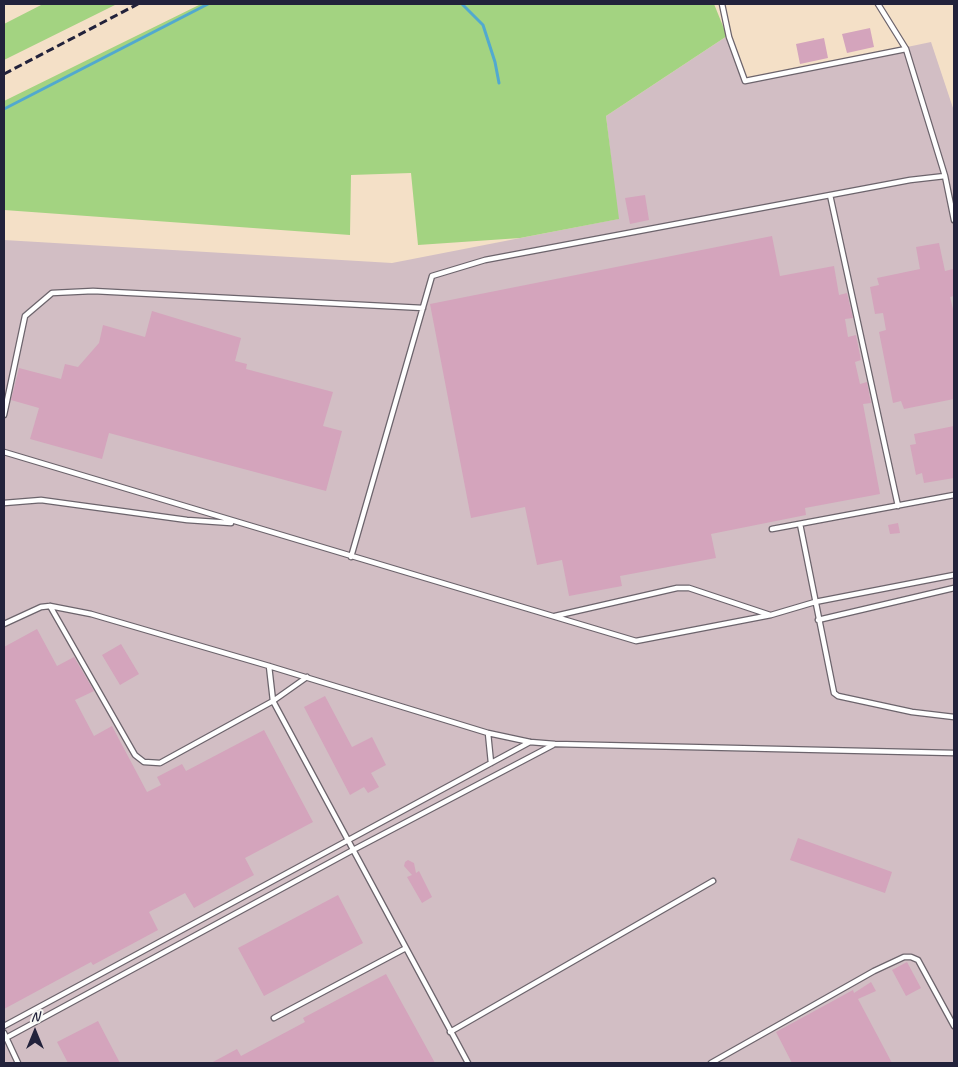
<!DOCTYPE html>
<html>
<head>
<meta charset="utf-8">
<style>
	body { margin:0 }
	#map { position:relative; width:958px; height:1067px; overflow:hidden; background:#f4e0c7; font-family:Caveat,sans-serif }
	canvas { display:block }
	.frame { position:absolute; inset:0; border:5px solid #22223b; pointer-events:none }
	.north { position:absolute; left:10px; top:1007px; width:50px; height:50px; -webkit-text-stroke:4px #f6f6f2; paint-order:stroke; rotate:0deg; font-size:14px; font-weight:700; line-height:20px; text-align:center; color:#22223b }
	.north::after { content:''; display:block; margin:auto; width:18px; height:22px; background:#22223b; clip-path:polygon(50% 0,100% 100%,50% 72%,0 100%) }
</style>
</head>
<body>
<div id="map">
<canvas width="958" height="1067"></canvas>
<div class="frame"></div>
<div class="north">N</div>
</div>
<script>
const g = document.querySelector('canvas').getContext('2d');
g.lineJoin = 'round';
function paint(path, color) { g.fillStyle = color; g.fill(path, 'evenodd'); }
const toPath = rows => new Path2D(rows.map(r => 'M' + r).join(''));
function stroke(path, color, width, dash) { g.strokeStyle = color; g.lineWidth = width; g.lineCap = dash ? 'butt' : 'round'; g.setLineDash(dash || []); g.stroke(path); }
paint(toPath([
	[727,36,745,81,931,42,954,111,954,1063,4,1063,4,240,392,263,618,219,606,116]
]), '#d2bec4');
paint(toPath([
	[43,4,117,4,4,60,4,24],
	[201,4,714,4,727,36,606,116,619,219,520,238,418,245,411,173,351,175,350,235,4,210,4,101]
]), '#a3d381');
stroke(toPath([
	[462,4,483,25,495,62,499,83],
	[4,109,208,4]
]), '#52a9cf', 3);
paint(toPath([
	[870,28,874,47,847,53,842,34],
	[824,38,828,58,800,64,796,44],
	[645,195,649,220,630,224,625,198],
	[772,236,780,276,834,266,839,295,847,293,853,318,845,319,848,337,856,335,861,360,855,362,860,384,867,382,871,403,863,404,880,494,805,508,806,515,711,534,716,558,620,576,622,586,569,596,562,560,537,565,525,507,471,518,430,304],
	[939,243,945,271,953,269,954,275,954,296,950,297,954,313,954,399,904,409,901,401,893,403,879,332,886,330,883,313,875,314,870,287,879,285,877,278,920,269,916,247],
	[152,311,241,338,235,361,247,364,246,369,333,392,323,426,342,431,326,491,109,433,102,459,30,439,39,408,11,400,19,368,61,379,65,364,78,367,99,343,103,325,145,337],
	[954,426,954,478,924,483,922,473,916,475,910,445,916,444,914,434],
	[898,523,900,533,890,534,888,525],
	[37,629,57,666,74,657,94,691,75,700,94,736,112,726,147,792,161,785,157,777,182,764,186,771,264,730,313,822,245,858,254,875,194,908,185,893,149,912,158,930,93,965,91,962,4,1009,4,647],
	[121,644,139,674,120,685,102,655],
	[325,696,352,747,372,737,386,765,371,773,379,787,368,793,364,787,350,795,304,707],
	[798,838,892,872,885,893,790,860],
	[408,860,414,863,416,873,419,871,432,897,422,903,407,877,412,875,404,866,405,862],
	[338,895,363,943,264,996,238,948],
	[907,962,921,988,906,996,892,970],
	[386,974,435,1063,211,1063,237,1049,241,1056,305,1022,303,1018],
	[871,982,876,991,858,999,892,1063,792,1063,776,1032,853,990,854,993],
	[98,1021,120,1063,68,1063,57,1042]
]), '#d4a4bc');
const service = toPath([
	[722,4,729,37,745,81,906,49],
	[878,4,906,49,945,176],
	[830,195,898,506],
	[4,415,25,316,52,293,93,291,423,308],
	[4,452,636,641,771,615,815,602,954,575],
	[4,503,41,500,187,520,231,523],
	[800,524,834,693,838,696,912,712,954,717],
	[772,529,954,495],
	[351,557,432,276,485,260,910,180,945,176,954,220],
	[50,606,135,755,144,762,160,763,273,701,307,677],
	[555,616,677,588,689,588,770,615],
	[818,620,954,588],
	[4,624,41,607,50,606,91,614,269,666,488,733,530,742,555,744,954,753],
	[269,666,273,701,468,1063],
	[488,733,491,763],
	[274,1018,406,948],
	[4,1026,530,742],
	[450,1032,713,881],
	[4,1033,18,1063],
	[4,1039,353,850,553,745],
	[711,1063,874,971,904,957,911,957,918,960,954,1026]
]);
stroke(service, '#6c646c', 7);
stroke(service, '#fff', 4.5);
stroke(toPath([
	[4,74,138,4]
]), '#22223b', 3, [8, 4]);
</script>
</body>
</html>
